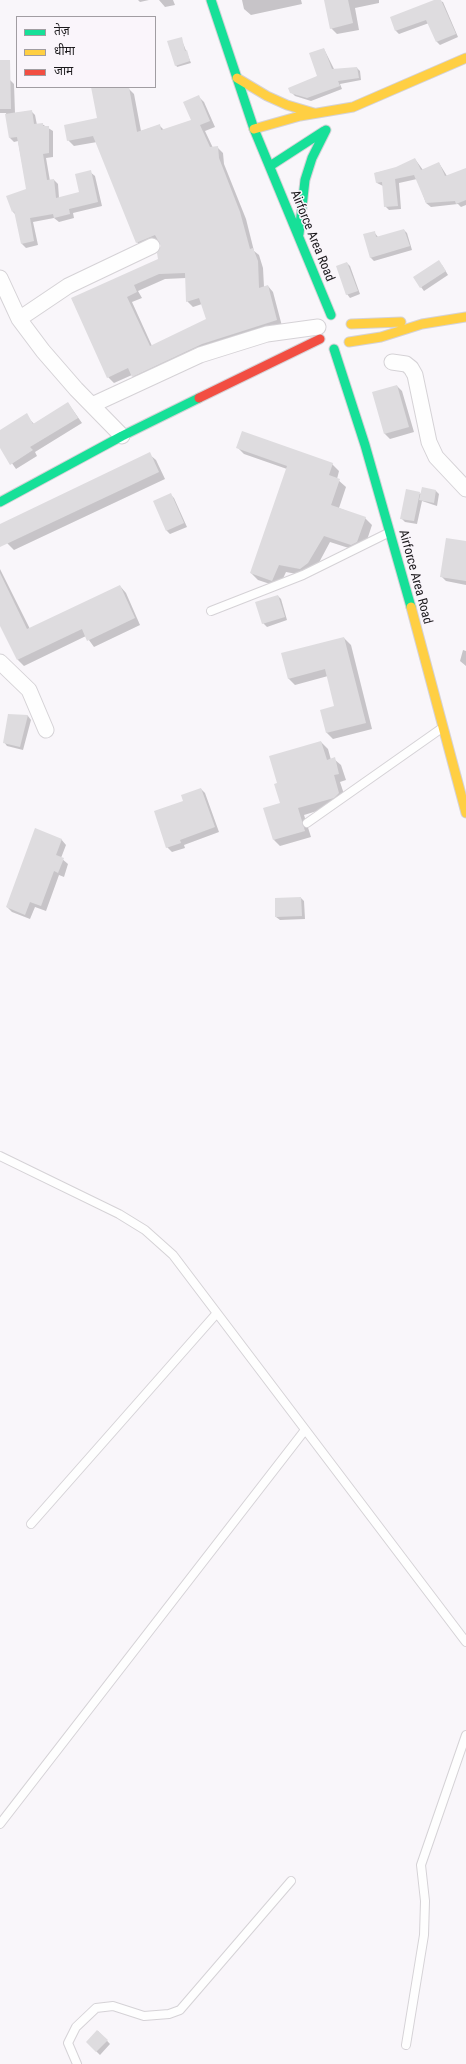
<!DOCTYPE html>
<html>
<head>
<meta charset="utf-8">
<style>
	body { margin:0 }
	#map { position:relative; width:466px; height:2064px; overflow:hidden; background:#f9f6fa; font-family:"Roboto Condensed","Noto Sans Devanagari",sans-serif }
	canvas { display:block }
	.legend { position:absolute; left:16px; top:16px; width:140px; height:72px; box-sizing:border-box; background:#faf5fb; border:1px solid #a19da2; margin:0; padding:5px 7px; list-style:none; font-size:12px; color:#1c1a1d }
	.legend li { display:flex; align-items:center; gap:8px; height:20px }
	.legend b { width:20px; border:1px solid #a19da2 }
</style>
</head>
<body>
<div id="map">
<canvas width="466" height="2064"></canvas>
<ul class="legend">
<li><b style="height:5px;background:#16e098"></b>तेज़</li>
<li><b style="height:5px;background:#ffcf43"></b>धीमा</li>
<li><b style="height:5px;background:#f24e42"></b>जाम</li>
</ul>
</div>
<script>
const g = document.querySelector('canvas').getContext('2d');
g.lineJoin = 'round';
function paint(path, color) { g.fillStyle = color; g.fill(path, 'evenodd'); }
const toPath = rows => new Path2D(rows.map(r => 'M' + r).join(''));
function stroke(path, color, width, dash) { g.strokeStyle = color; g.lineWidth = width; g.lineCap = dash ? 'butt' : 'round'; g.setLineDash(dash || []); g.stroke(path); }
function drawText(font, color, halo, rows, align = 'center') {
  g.font = font + ' "Roboto Condensed",sans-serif'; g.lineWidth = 3; g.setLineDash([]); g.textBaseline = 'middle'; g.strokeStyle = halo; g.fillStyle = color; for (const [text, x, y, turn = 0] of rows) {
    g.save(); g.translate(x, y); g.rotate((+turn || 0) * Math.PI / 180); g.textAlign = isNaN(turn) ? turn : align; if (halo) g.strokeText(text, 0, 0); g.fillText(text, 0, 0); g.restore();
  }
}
paint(toPath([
	[138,0,149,0,140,2],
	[159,0,173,0,175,5,165,7],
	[242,0,301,0,302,4,251,15,244,9],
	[325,0,379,0,379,3,355,8,359,30,337,34,331,28],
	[437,0,443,2,458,37,440,45,437,42,429,23,399,34,396,31,391,18],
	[181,38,191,63,177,67,176,65],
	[324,49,335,71,357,68,360,71,361,80,340,84,342,89,311,101,295,96,291,92,318,76],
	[0,80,10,80,14,84,15,113,31,111,35,115,37,125,42,124,53,131,53,157,46,158,50,181,54,180,58,184,59,198,81,193,90,172,95,176,102,206,73,213,74,218,59,222,54,218,33,222,38,245,26,248,22,244,16,215,13,212,27,190,18,141,14,142,10,138,6,113,0,113],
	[92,87,128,88,134,94,141,131,159,125,164,130,192,121,198,96,204,102,215,127,205,131,213,148,218,148,223,153,224,164,246,219,254,251,259,255,263,268,264,287,268,286,273,292,282,326,138,382,132,375,114,383,108,377,72,299,159,260,162,247,160,241,142,248,137,242,97,142,74,146,68,140,98,119],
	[186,278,187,301,193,307,202,304,207,320,152,346,132,302,142,298,138,291,165,279],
	[415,159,423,170,439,163,447,176,466,170,466,205,461,207,458,204,431,207,426,203,417,179,399,183,401,209,389,210,385,206,383,186,377,183,375,173,397,168],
	[404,230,407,233,412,250,374,261,371,258,364,235,374,232,378,237],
	[347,263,350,266,360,294,350,298,347,294],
	[442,265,448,275,424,291,421,287],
	[397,386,402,391,414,432,390,439,385,434,373,393],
	[68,403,82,423,35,452,37,456,16,469,0,446,0,431,26,415,34,424],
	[238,448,332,464,339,471,337,479,346,487,339,508,365,518,372,525,364,549,358,551,330,542,315,570,307,576,286,572,279,587,258,580,251,573,287,469,244,454],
	[149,454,156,460,165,479,14,550,7,543,0,530,0,525],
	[423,488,436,491,439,494,437,506,422,501,417,524,405,522,401,518,420,493,422,495],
	[171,495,174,498,187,527,170,534,167,531,155,502],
	[466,542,466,585,446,581,441,576],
	[0,569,30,629,120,586,126,593,140,625,94,647,86,636,24,666,18,660,0,623],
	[278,596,281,599,287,620,267,627,263,623],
	[344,638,351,645,372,729,333,739,326,732,336,707,328,676,295,685,288,678],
	[463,650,466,651,466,666,460,661],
	[9,715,28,716,31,720,23,750,7,746,4,742],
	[321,742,328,749,331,760,334,759,341,765,346,780,340,782,346,800,340,804,304,815,311,837,280,846,274,840,281,804],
	[201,789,205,793,219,832,184,845,185,848,172,852,167,847,184,802],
	[61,839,66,845,61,858,68,864,64,877,59,875,46,911,35,907,30,919,12,912,7,907],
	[301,898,304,901,305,919,280,920,276,917],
	[98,2031,110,2044,100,2055,87,2042]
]), '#0003');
paint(toPath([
	[324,0,348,0,353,23,330,29],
	[434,0,441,0,456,34,436,42,426,20,395,31,390,17],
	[182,37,185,51,187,50,190,61,175,66,167,41],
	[324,48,332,69,357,67,359,78,338,81,340,86,307,98,290,93,288,88,317,76,309,53],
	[0,60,10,60,11,109,0,109],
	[91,87,129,87,137,132,160,124,161,130,191,120,183,102,199,95,210,121,200,125,210,147,218,146,219,158,240,212,250,249,253,248,258,261,259,288,268,285,277,320,202,344,132,377,128,368,107,378,71,298,158,259,157,253,161,246,155,235,136,243,93,136,67,141,64,125,97,118],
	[185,273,186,302,199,298,206,319,150,346,127,297,137,292,134,285,159,274],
	[32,110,34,124,43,123,43,126,49,126,49,153,43,154,47,180,54,179,56,198,79,192,75,174,91,170,98,202,69,209,70,214,54,218,53,214,30,218,34,241,21,244,14,211,12,212,6,196,26,189,17,137,9,138,5,114],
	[415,158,421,170,439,162,445,176,466,168,466,200,456,204,455,201,426,203,414,175,395,179,398,206,384,207,382,182,376,183,374,173,396,167],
	[404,229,410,246,370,258,363,234,375,231,376,237],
	[439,260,446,271,420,288,413,277],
	[347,262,358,291,346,295,336,266],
	[397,385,409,427,384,434,372,392],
	[68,402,78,418,30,447,33,450,10,465,0,448,0,430,27,413,33,424],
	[242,431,333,463,329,475,340,479,331,505,366,517,357,542,351,545,324,536,308,563,300,569,279,565,272,581,250,573,287,466,236,448],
	[150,452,159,472,0,547,0,524],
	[422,487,436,490,434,503,419,500],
	[406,489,420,492,414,521,400,519],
	[171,493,184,523,166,531,153,501],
	[446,538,466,541,466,581,440,577],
	[0,573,27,629,120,585,135,618,87,641,82,629,17,660,0,626],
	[278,595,285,617,262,624,255,602],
	[344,637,366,723,326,733,320,710,334,706,325,669,288,679,281,653],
	[8,714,28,715,20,747,3,743],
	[321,741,327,760,335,757,339,774,334,775,339,793,334,798,298,808,305,831,273,840,263,808,280,803,274,784,277,783,269,756],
	[201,788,215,827,180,840,181,843,166,848,154,811,183,801,181,795],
	[35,828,62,839,56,855,64,858,58,873,54,871,41,906,30,902,25,915,6,907],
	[301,897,302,916,275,917,275,898],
	[97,2030,108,2040,96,2052,86,2042]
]), '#dedcdf');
const lane = toPath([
	[211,611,303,575,390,532],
	[307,823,442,728],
	[0,1156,119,1214,145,1230,173,1255,466,1642],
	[31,1524,217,1313],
	[0,1824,305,1430],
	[406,2045,424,1935,425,1901,421,1865,466,1735],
	[77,2064,68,2043,76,2027,96,2008,113,2006,144,2016,169,2014,180,2010,291,1881]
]);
const street = toPath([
	[0,278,19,319,43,351,76,389,122,436],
	[19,319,68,286,152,246],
	[392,362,406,364,411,368,415,375,429,442,436,457,466,489],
	[92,405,200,355,267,334,318,327],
	[0,662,29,690,46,730]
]);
const fast = toPath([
	[211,0,254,129,331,315],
	[270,166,324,131],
	[299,234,305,180,312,158,326,130],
	[334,349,365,445,411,607],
	[0,502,122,436,199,398]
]);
const slow = toPath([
	[237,78,267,96,287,105,314,113],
	[254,129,300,116,353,107,466,58],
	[351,324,401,322],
	[349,342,381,337,422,324,466,317],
	[411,607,466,813]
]);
const jam = toPath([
	[199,398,320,339]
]);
stroke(lane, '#d5d2d6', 10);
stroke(street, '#d5d2d6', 17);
stroke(fast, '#d5d2d6', 11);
stroke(slow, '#d5d2d6', 11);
stroke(jam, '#d5d2d6', 11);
stroke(lane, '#fefefe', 8);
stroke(street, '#fefefe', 15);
stroke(fast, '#16e098', 9);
stroke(slow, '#ffcf43', 9);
stroke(jam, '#f24e42', 9);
drawText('13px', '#1c1a1d', '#faf5fb', [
	["Airforce Area Road",312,236,68],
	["Airforce Area Road",415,577,75]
]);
</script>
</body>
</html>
